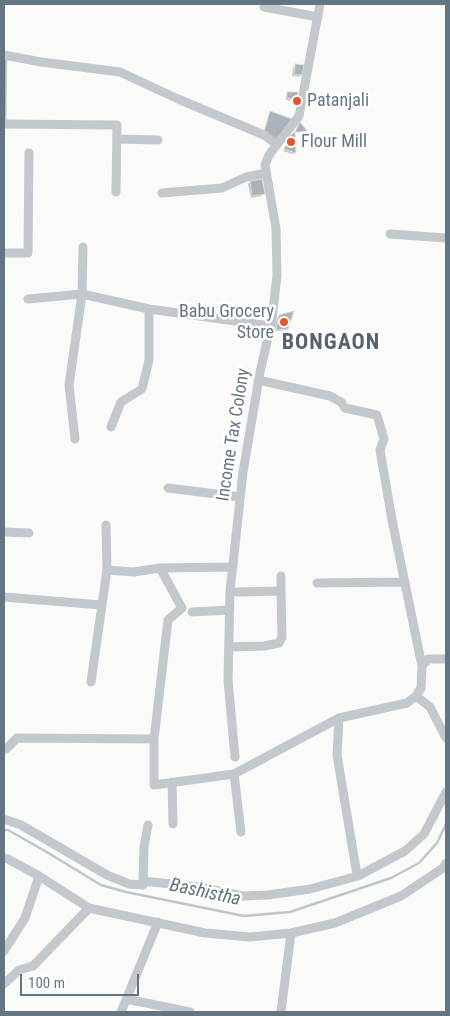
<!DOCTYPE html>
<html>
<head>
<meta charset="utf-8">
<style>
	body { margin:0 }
	#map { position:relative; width:450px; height:1016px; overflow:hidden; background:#fafaf8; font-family:"Roboto Condensed",sans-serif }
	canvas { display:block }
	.frame { position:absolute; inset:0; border:5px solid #657683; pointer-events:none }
	.scale { position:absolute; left:20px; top:974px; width:119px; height:22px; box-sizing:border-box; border:2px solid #657683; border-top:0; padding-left:6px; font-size:15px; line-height:18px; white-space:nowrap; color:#657683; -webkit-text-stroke:4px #fff; paint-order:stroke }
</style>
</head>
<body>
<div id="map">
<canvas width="450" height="1016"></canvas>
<div class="frame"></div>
<div class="scale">100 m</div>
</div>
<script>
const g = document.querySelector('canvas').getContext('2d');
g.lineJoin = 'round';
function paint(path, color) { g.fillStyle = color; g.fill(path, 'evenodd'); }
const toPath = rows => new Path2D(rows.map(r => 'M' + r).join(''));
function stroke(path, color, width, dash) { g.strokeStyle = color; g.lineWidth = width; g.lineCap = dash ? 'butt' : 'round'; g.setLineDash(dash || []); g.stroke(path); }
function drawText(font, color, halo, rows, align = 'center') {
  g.font = font + ' "Roboto Condensed",sans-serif'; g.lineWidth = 5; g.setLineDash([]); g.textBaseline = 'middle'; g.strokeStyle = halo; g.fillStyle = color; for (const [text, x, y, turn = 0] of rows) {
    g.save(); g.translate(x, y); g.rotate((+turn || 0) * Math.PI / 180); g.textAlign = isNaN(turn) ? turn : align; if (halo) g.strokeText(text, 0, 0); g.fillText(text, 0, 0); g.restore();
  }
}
paint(toPath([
	[4,57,6,57,5,123,4,124],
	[296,65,301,75,299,77,292,76,293,68],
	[288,93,295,99,293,101,286,100,286,95],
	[294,135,295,153,293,154,283,151,289,139],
	[250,182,264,194,261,196,251,198,248,184],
	[280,316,287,329,285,331,274,331,277,318]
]), '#0003');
stroke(toPath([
	[4,830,8,830,45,851,101,885,126,892,244,916,290,912,391,878,419,863,437,843,446,824]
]), '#bbc7cb', 2.5);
const building = toPath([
	[4,55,7,56,6,123,4,124,4,55],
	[295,64,304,65,302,75,294,75,295,64],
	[287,92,298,92,296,100,287,98,287,92],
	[270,111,292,119,277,142,264,132,270,111],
	[300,122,308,132,295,132,300,122],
	[295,132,296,153,284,149,291,135,295,132],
	[262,179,265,194,252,196,250,181,262,179],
	[294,311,288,329,276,330,279,315,294,311]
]);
paint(building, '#aab3b9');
stroke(building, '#dcdcda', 1);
stroke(toPath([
	[264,7,318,17],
	[4,55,41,62,120,72,178,99,264,135,277,145],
	[4,124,117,125,116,192],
	[117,139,158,140],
	[162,193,222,188,246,177,266,173],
	[390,234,446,238],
	[4,253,28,253,29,153],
	[28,299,82,294,149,309,271,326],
	[258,380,330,396,341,402,345,408,377,415,384,439,380,450,392,520,422,666],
	[111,427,121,402,142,389,149,360,149,309],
	[75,439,69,385,82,294,83,247],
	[168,488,240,497],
	[106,525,107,570],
	[4,532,29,533],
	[160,568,182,608,168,620,154,739,154,785,234,774,339,718,407,703,416,696,421,688,422,666,428,659,446,659],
	[281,576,281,591],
	[317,583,405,582],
	[4,597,101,605],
	[192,612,230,610],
	[229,647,264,646,279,643,282,637,281,591,237,592],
	[91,682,107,570,134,572,160,568,233,567],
	[416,696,430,707,446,738],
	[339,718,337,755,356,869,358,876],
	[4,749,6,749,17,738,154,739],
	[235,757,228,680,230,591,243,472,260,372,272,320,277,275,276,229,265,165,269,155,299,116,320,4],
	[234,774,241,832],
	[172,782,173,824],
	[4,819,21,825,107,875,129,884,143,885,144,847,148,825],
	[4,858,8,859,39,876,89,908,205,933,250,937,291,933,335,923,401,896,443,868,446,863],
	[143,881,199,887,243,896,268,895,310,889,358,876,405,851,424,834,446,792],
	[4,951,25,918,39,876],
	[4,984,19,970,33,966,89,908],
	[126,999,190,1012],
	[121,1012,158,922],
	[281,1012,291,933]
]), '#c3c8cc', 9);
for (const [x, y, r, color] of [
	[297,101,5,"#e4572e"],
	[291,142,5,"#e4572e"],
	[284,322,5,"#e4572e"]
]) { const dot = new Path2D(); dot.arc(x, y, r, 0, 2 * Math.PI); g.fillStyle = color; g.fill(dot); stroke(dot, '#fff', 2); }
drawText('18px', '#657683', '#fff', [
	["Patanjali",307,101],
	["Flour Mill",301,142],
	["Babu Grocery",274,312,"right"],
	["Store",274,333,"right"]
], 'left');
drawText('18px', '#657683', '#fff', [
	["Income Tax Colony",234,435,-81]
]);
drawText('italic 19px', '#60757c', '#fff', [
	["Bashistha",205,893,12]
]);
g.letterSpacing = '1px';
drawText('bold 22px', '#57646e', '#fff', [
	["BONGAON",331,343]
]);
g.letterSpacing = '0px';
</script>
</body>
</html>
